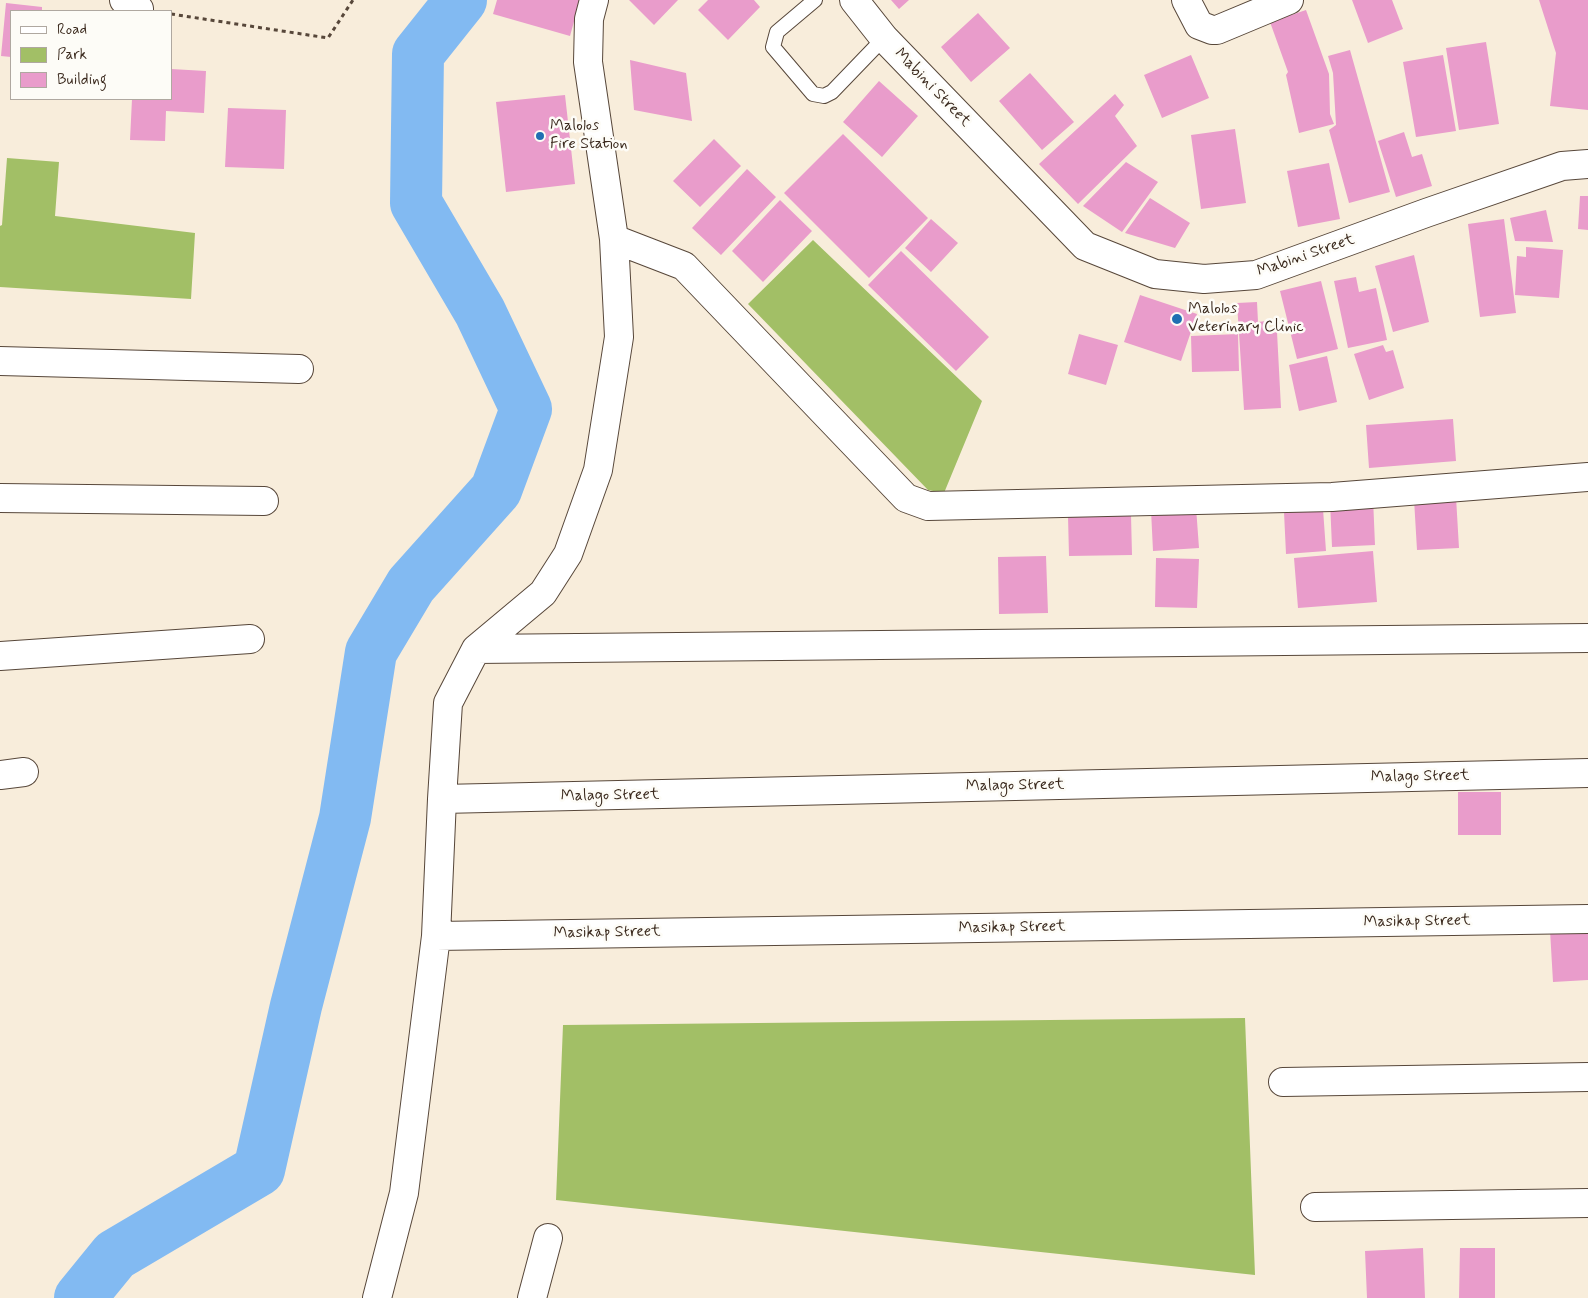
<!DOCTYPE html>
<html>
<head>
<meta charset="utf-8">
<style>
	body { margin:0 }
	#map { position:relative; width:1588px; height:1298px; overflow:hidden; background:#f8eddb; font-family:Mynerve,sans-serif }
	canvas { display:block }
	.legend { position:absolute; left:10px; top:10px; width:162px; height:90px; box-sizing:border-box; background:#fdfcf7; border:1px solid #afa8a0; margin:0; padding:6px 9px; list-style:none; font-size:15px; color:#3b2a1e }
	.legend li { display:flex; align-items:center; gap:10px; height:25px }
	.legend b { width:25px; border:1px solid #afa8a0 }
</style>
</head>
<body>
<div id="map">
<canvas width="1588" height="1298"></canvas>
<ul class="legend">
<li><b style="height:6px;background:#fff"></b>Road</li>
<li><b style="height:14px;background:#a2bf66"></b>Park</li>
<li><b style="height:14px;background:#e99ccb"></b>Building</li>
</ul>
</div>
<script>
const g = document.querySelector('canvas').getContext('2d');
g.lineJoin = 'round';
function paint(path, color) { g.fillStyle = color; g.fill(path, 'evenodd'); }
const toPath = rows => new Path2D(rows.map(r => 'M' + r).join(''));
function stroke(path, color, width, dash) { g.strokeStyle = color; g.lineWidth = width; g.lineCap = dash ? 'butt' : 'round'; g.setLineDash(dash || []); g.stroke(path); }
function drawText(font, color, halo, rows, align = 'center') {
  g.font = font + ' Mynerve,sans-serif'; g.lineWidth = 5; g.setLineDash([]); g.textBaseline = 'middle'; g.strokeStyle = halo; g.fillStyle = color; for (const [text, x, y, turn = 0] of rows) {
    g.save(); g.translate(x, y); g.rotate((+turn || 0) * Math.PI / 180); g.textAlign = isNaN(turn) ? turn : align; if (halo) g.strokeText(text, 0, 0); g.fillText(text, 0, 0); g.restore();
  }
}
paint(toPath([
	[7,158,59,162,55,216,195,233,191,299,0,287,0,226,2,225],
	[813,240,982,401,944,493,928,490,748,304],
	[1245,1018,1255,1275,556,1200,563,1025]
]), '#a2bf66');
stroke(toPath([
	[80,1298,115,1255,259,1170,296,1006,345,818,371,652,411,585,496,490,526,409,480,312,416,203,418,54,461,0]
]), '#82baf2', 52);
paint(toPath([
	[497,0,580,0,570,36,493,14],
	[629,0,678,0,654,25],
	[708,0,754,0,760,7,728,40,698,10],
	[891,0,909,0,899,9],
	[1352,0,1392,0,1403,29,1368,43],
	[1539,0,1588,0,1588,110,1550,106,1556,53],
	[6,3,42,7,42,11,11,11,11,57,1,56],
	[1306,10,1329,74,1330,114,1334,124,1299,133,1286,75,1288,72,1270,22],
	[978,13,1010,48,971,82,941,47],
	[1486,42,1499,124,1459,130,1446,48],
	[1350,50,1390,192,1349,203,1329,130,1336,125,1333,73,1328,56],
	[1191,55,1209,98,1162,118,1144,75],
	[1443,55,1456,131,1416,137,1403,62],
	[630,60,686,73,692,121,634,110],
	[171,69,206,71,204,113,166,111,165,141,130,140,132,99,171,99],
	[1030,73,1074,122,1042,150,999,101],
	[879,81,918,116,882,157,843,122],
	[1115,94,1124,105,1115,116,1137,146,1078,204,1039,164],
	[565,95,575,184,506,192,496,102],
	[228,108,286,110,284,169,225,167],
	[1235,129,1246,203,1201,209,1191,135],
	[1404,132,1412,157,1422,154,1432,186,1396,197,1378,141],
	[843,134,928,218,869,278,784,193],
	[714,139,741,166,700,207,673,181],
	[1126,162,1158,182,1122,232,1083,206],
	[1329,163,1340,219,1298,227,1287,171],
	[747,169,776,197,721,255,692,228],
	[1580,196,1588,196,1588,230,1578,229],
	[1150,198,1190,223,1175,248,1125,233],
	[780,200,812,231,763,282,732,251],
	[1546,210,1553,242,1515,241,1510,218],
	[931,219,958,243,931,272,905,248],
	[1504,219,1516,313,1480,317,1468,224],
	[1526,247,1563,250,1559,298,1515,295,1517,256,1526,257],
	[901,251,989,337,956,371,868,285],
	[1414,255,1429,322,1393,332,1375,266],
	[1356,277,1359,292,1376,288,1387,340,1348,348,1334,281],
	[1321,281,1338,349,1297,359,1280,291],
	[1140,295,1197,314,1181,361,1124,342],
	[1257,302,1258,322,1266,321,1267,333,1277,332,1281,408,1244,410,1237,303],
	[1079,334,1118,345,1106,385,1068,374],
	[1238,334,1239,371,1192,372,1191,336],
	[1383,345,1386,352,1393,350,1404,388,1369,400,1354,354],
	[1327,356,1337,402,1299,411,1289,365],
	[1453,419,1456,461,1369,468,1366,425],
	[1456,497,1459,548,1417,550,1414,499],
	[1373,498,1375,545,1332,547,1330,501],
	[1196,507,1199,548,1153,551,1151,510],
	[1323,509,1326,551,1286,554,1284,512],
	[1131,515,1132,555,1069,556,1068,516],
	[1373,551,1377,602,1298,608,1294,558],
	[1046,556,1048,613,999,614,998,557],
	[1156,558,1199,559,1197,608,1155,607],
	[1458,792,1501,792,1501,835,1458,835],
	[1588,928,1588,980,1553,982,1550,930],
	[1423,1248,1425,1298,1367,1298,1365,1251],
	[1460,1248,1495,1248,1495,1298,1459,1298]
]), '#e99ccb');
const lane = toPath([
	[815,0,777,32,773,47,813,94,824,96,832,92,884,38]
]);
const street = toPath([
	[124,0,139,9],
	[1186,0,1199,25,1212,30,1217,30,1289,0],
	[614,239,684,266,906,498,928,506,1332,497,1588,477],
	[0,361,299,369],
	[0,498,264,501],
	[476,649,1588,638],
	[0,656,250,639],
	[0,775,24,772],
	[442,799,1588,773],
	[436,936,1588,919],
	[1283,1082,1588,1077],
	[1315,1207,1588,1203],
	[377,1298,404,1193,436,936,442,799,448,703,476,649,543,593,568,554,598,470,619,337,614,239,588,62,589,19,594,0],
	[532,1298,548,1238]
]);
const secondary = toPath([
	[854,0,884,38,1085,246,1155,274,1204,279,1256,275,1426,213,1562,166,1588,164]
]);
stroke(lane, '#57473a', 16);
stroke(street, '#57473a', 30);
stroke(secondary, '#57473a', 30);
stroke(toPath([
	[171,14,328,38,353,0]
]), '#57473a', 3, [4, 4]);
stroke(lane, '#fff', 14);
stroke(street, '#fff', 28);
stroke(secondary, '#fff', 28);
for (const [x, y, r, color] of [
	[540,136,5,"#1f6fb2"],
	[1177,319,6,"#1f6fb2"]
]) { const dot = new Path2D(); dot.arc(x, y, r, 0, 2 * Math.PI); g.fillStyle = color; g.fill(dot); stroke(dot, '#fdfcf7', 2); }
drawText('16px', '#3b2a1e', '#fdfcf7', [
	["Mabini Street",932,88,46],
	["Mabini Street",1306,256,-19],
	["Malago Street",1420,777,-1],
	["Malago Street",1015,786,-1],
	["Malago Street",610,796,-1],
	["Masikap Street",1417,922,-1],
	["Masikap Street",1012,928,-1],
	["Masikap Street",607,933,-1]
]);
drawText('16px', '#3b2a1e', '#fdfcf7', [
	["Malolos",550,127],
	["Fire Station",550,145],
	["Malolos",1188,310],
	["Veterinary Clinic",1188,328]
], 'left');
</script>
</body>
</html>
